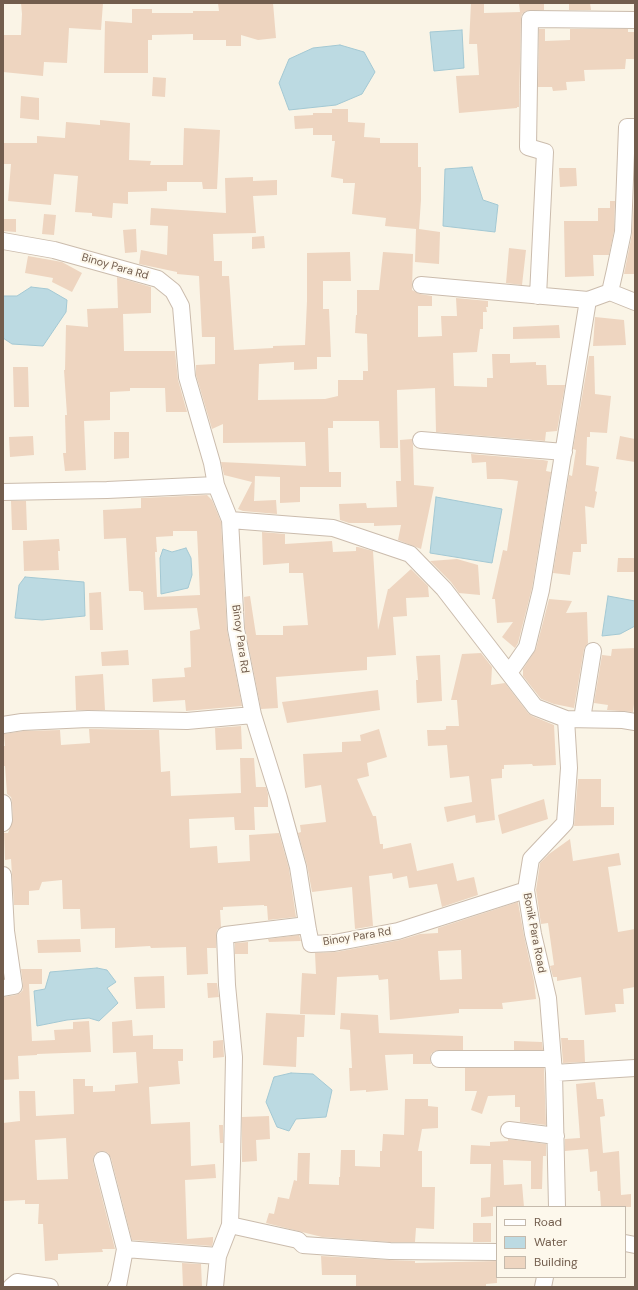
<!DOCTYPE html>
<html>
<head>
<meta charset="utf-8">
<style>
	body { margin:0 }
	#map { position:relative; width:638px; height:1290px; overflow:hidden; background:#faf4e6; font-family:"DM Sans",sans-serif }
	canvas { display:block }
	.frame { position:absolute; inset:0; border:4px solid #725d4d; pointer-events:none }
	.legend { position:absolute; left:496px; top:1206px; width:130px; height:72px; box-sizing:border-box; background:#fdf8ec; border:1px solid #c5baac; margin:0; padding:5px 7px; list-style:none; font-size:12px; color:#725d4d }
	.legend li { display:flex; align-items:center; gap:8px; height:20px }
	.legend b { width:20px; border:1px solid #c5baac }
</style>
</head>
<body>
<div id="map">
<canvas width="638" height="1290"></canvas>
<div class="frame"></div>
<ul class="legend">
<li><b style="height:5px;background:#fff"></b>Road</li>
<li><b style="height:11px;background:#bcdae2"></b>Water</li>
<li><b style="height:11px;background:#eed5c0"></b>Building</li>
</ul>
</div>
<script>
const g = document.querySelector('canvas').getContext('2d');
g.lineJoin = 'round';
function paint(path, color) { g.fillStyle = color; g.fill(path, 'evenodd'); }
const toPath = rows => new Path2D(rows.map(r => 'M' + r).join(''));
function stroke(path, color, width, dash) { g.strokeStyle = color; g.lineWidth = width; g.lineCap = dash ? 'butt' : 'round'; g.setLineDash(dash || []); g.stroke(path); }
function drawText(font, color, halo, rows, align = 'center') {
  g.font = font + ' "DM Sans",sans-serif'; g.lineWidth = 4; g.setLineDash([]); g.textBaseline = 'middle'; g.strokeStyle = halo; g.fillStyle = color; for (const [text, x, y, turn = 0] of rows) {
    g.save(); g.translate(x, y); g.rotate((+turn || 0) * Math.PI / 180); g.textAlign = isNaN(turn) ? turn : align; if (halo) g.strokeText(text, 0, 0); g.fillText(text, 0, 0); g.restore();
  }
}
const water = toPath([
	[462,30,464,68,434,71,430,32,462,30],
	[340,45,364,52,375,72,362,94,336,105,289,110,279,83,289,59,313,48,340,45],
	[472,167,483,200,498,205,495,232,443,226,445,169,472,167],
	[31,287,48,289,67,300,66,312,43,346,12,344,3,338,3,296,17,296,31,287],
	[436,497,502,509,492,563,430,553,436,497],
	[186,548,191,558,192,575,188,588,161,594,160,558,163,549,172,552,186,548],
	[25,577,84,582,85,616,42,620,15,618,19,585,25,577],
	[608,596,635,601,635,626,620,634,602,636,608,596],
	[97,968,107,970,116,982,107,988,118,1003,99,1021,89,1018,67,1020,37,1026,34,991,45,989,50,972,97,968],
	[291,1073,313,1074,332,1090,326,1117,296,1119,289,1131,277,1127,266,1102,274,1077,291,1073]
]);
paint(water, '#bcdae2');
stroke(water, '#a3c8d3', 1);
paint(toPath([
	[21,3,103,3,101,30,69,28,67,63,44,62,43,76,3,72,3,35,21,35,22,14],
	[218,3,273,3,276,38,258,40,241,35,241,46,226,46,226,40,193,40,193,34,152,35,152,40,148,40,148,73,104,73,105,21,132,23,132,9,152,9,152,13,193,13,193,11,219,11],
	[471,3,484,3,484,13,520,12,519,3,544,3,544,10,526,11,522,14,521,18,519,107,517,107,517,108,459,113,456,76,479,75,477,44,469,44],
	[569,3,590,3,591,10,569,10],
	[539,29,545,29,545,41,570,40,570,29,628,29,628,32,635,32,635,59,626,59,625,69,584,70,585,81,566,82,567,90,553,91,552,87,538,87],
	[153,77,166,78,165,97,152,96],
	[21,96,39,98,39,120,20,118],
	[332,109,348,109,348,122,365,123,364,137,380,138,380,143,418,143,418,167,421,167,421,200,419,229,440,232,439,264,415,262,416,229,385,226,386,218,352,214,355,183,343,183,343,179,331,177,335,141,332,141,332,135,313,135,313,128,295,129,294,116,313,115,313,113,332,113],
	[100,120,130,123,129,160,151,161,150,165,183,165,184,128,220,130,217,189,203,189,202,182,167,182,167,191,128,192,128,204,113,203,112,218,92,216,92,213,75,212,78,176,54,174,51,205,8,201,11,164,3,164,3,143,37,143,37,136,65,138,66,122,100,125],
	[559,168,576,168,577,186,560,187],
	[253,177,253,181,277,180,277,195,253,196,256,233,213,234,214,261,222,261,222,276,229,276,234,350,273,348,273,346,305,345,307,301,307,253,350,252,351,281,323,281,323,309,329,309,331,357,317,357,317,369,294,370,294,362,259,364,258,400,325,399,338,396,338,380,363,380,363,371,368,371,367,334,355,333,356,315,357,315,357,290,379,290,383,252,413,254,412,290,420,294,432,296,432,306,418,306,418,337,442,336,441,316,457,316,456,298,488,301,488,307,486,307,487,312,483,312,483,329,480,329,477,352,453,353,454,386,487,387,487,378,493,378,492,354,510,354,510,363,536,362,536,365,546,365,547,385,565,385,557,431,546,432,545,441,436,432,435,388,397,390,398,448,380,448,379,421,333,421,333,428,328,428,329,472,341,472,341,487,300,487,300,502,280,503,280,477,255,476,254,501,276,500,277,514,243,511,238,509,252,482,224,475,221,462,306,466,305,442,223,443,223,424,212,429,196,375,196,365,215,364,215,337,202,337,199,276,177,274,177,272,139,264,141,250,167,255,168,226,150,225,151,208,226,213,225,178],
	[634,200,635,200,635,274,624,274,632,234],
	[610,201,615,201,614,231,609,255,593,255,594,276,565,277,564,221,598,221,598,208,610,208],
	[44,214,56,215,54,235,42,234],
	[3,219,16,219,16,232,3,231],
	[136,229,137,252,125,253,123,230],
	[264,236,265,248,252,249,252,237],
	[509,248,526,250,522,285,506,283],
	[28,256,62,262,82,273,72,292,52,282,53,278,25,273],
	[117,277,151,287,151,313,123,314,124,351,175,351,178,380,187,412,166,412,165,388,130,388,130,391,110,392,110,420,84,421,86,470,65,471,63,453,66,453,65,415,67,415,64,370,65,370,66,325,88,327,87,309,118,308],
	[595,317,624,320,626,345,593,346],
	[559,325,560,338,513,339,513,327],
	[589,356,594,356,595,394,611,396,607,433,590,432,590,437,587,437,586,465,599,467,595,491,597,492,594,508,585,506,587,544,581,544,581,552,573,552,570,575,553,573,569,475,572,476,576,450,573,449],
	[13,367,28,367,29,407,14,407],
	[114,432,129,432,129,458,114,459],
	[33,436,34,455,10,457,9,437],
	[620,436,635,439,635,462,616,459],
	[412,439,413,445,414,485,434,487,421,549,398,540,401,525,374,526,374,523,349,523,340,520,339,504,366,503,367,508,397,507,396,481,401,481,400,440],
	[471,454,543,460,548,461,546,471,551,472,532,588,518,643,515,648,502,637,513,622,497,623,495,599,492,599,503,550,507,551,518,481,502,479,487,479,486,462,472,463],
	[207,495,212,500,221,522,227,630,242,706,186,711,185,700,153,702,152,679,185,677,184,668,191,667,190,631,200,629,197,608,144,610,143,592,141,592,141,591,129,591,126,538,104,539,103,510,141,508,141,498],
	[173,531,197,531,200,595,157,597,155,552,157,552,156,537,173,536],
	[11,501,26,501,27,530,12,530],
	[262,532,285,534,285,544,332,541,333,552,356,551,356,547,358,547,373,551,378,630,388,589,389,589,411,569,428,586,429,597,406,598,407,616,393,617,396,655,367,657,367,670,276,677,278,708,261,709,245,628,244,597,250,596,256,635,283,635,283,626,308,625,303,573,289,573,289,563,263,565],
	[59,539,60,551,58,551,59,570,24,571,23,541],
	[618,558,634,558,634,572,617,572],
	[457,559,478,565,480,595,459,593,451,582,430,561],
	[101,592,103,630,90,630,89,593],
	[549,599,572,601,566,613,587,612,588,643,584,649,574,708,554,704,541,699,523,676,523,669,536,649],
	[635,648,635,696,633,712,607,710,608,705,594,703,602,655,611,656,612,649],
	[128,650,129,665,102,666,101,652],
	[481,653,492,667,491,685,505,683,528,713,532,716,554,725,556,765,533,766,532,764,504,765,504,769,502,769,502,778,491,779,495,820,476,823,475,815,447,822,444,807,472,802,469,776,450,778,447,745,428,746,427,730,444,730,446,729,446,726,459,726,457,700,451,700,462,654],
	[440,655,442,701,417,703,416,680,418,680,416,656],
	[103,674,105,710,76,710,75,676],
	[378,690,380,710,287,723,282,702],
	[241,726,242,749,216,750,215,728],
	[89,729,159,730,161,772,170,771,171,796,241,793,240,758,254,758,256,787,266,787,268,794,268,807,254,807,255,830,235,830,234,817,189,819,190,848,217,846,218,863,250,861,249,835,279,833,289,869,296,917,268,920,267,906,264,906,264,905,223,907,223,910,220,910,221,927,217,930,216,935,216,948,207,948,208,974,187,975,186,947,151,948,150,946,115,948,115,928,81,929,80,909,63,909,62,880,42,882,39,890,29,891,29,905,14,905,11,859,5,860,4,833,8,833,13,819,12,802,11,797,7,794,5,766,3,766,3,746,5,746,4,734,23,731,60,730,61,745,90,743],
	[379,729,387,757,367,763,369,776,357,779,373,816,376,816,380,844,383,844,383,849,411,843,417,871,453,863,457,881,474,877,478,895,442,907,437,884,409,888,407,876,393,879,392,873,369,876,373,926,355,929,352,887,312,892,307,865,298,833,301,832,300,825,326,822,321,785,305,788,303,754,342,752,342,742,361,741,360,735],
	[578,779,601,779,601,807,614,807,614,825,574,826],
	[544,799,548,819,502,834,498,815],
	[570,839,573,861,619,853,621,865,608,867,618,932,635,929,635,987,623,989,624,1004,615,1004,616,1012,585,1015,581,977,557,981,557,977,553,977,550,966,554,965,548,923,541,924,536,890,540,863,549,854],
	[518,902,524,936,534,981,536,999,502,1003,503,1009,459,1009,459,1013,390,1020,388,979,379,980,378,975,337,977,335,1015,300,1014,302,973,316,974,315,953,336,952,400,940,420,934,438,933,438,928],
	[461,950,462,979,440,980,438,951],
	[299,935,301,941,269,942,268,939],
	[80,939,81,952,38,953,37,940],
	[248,942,248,954,235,954,235,943],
	[21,969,42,969,42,984,29,984,32,1041,55,1040,54,1030,73,1029,73,1022,89,1021,91,1052,37,1054,37,1055,18,1056,19,1079,3,1080,3,997,16,995,20,993,23,990,23,985],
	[164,976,165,1008,136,1009,134,977],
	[207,983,217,983,219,997,208,998],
	[266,1013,305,1015,304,1037,297,1037,296,1067,263,1065],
	[341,1013,378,1015,379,1033,463,1036,463,1050,435,1051,431,1054,430,1059,431,1064,413,1064,413,1054,385,1055,388,1090,366,1092,366,1090,350,1091,349,1068,352,1068,350,1030,340,1029],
	[132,1020,133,1036,153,1035,153,1049,183,1049,183,1061,178,1061,180,1084,149,1087,151,1124,190,1122,191,1166,215,1164,216,1178,185,1180,187,1239,213,1237,213,1242,212,1246,132,1240,111,1158,108,1153,104,1151,100,1151,95,1154,93,1158,93,1162,115,1249,102,1249,103,1252,58,1254,58,1260,45,1261,43,1224,38,1224,39,1204,25,1204,25,1200,4,1201,3,1123,20,1121,19,1091,35,1091,36,1116,74,1114,73,1079,85,1079,85,1086,93,1086,93,1092,115,1091,115,1085,138,1083,136,1052,113,1053,112,1022],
	[66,1138,68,1179,37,1180,35,1140],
	[561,1038,568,1038,568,1040,584,1040,585,1062,563,1063],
	[223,1040,224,1057,213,1058,213,1041],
	[514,1041,542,1042,543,1050,514,1050],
	[465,1068,544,1068,546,1125,520,1122,520,1107,515,1107,515,1095,488,1096,482,1114,471,1110,477,1091,465,1091],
	[595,1082,597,1099,603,1099,605,1116,600,1117,603,1153,619,1151,621,1195,631,1194,631,1207,601,1207,600,1191,598,1191,597,1171,590,1172,588,1149,565,1151,565,1139,580,1138,576,1084],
	[405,1099,428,1099,428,1106,438,1107,438,1128,422,1129,418,1151,422,1151,422,1187,435,1187,434,1229,416,1228,415,1242,390,1242,322,1237,266,1223,269,1213,274,1214,278,1197,289,1199,294,1180,297,1181,298,1153,310,1153,309,1184,339,1185,339,1177,340,1177,341,1150,355,1150,355,1166,380,1167,380,1151,382,1151,383,1134,404,1135],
	[269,1116,270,1139,256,1140,257,1161,242,1162,242,1117],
	[219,1125,223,1125,223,1143,220,1143],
	[508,1139,546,1144,546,1156,543,1156,542,1189,531,1189,531,1161,503,1160,504,1185,522,1184,524,1207,493,1207,493,1216,481,1217,481,1198,490,1197,491,1164,470,1164,471,1145,490,1146,490,1142,508,1141],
	[473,1223,491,1223,491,1242,473,1242],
	[321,1256,389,1260,415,1261,415,1263,497,1261,497,1283,486,1284,486,1287,356,1287,356,1275,322,1275],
	[182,1263,201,1264,202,1287,183,1287]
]), '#eed5c0');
const minor = toPath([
	[3,241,54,250,158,279,173,291,181,306,187,377,212,463,216,485,230,520,236,629,253,715,279,798,298,867,308,930,311,944,334,943,398,931,526,890],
	[421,285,588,300],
	[610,292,635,302],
	[538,296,545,152,528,147,530,19,635,20],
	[421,440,564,452],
	[3,492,107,490,216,485],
	[230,520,333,528,410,554,444,589,535,707,566,719],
	[509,673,527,647,541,590,588,300,610,292,615,270,623,232,627,127,635,127],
	[582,719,593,651],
	[3,725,22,722,88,719,187,721,253,715],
	[3,803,4,820,3,823],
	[3,875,6,931,14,986,3,988],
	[439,1059,553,1059],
	[554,1073,635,1068],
	[509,1130,556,1136],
	[102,1160,125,1249,218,1256,230,1225,232,1161,234,1057,227,985,225,935,307,925],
	[557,1207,554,1073,548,998,533,934,526,890,531,859,565,823,569,768,566,719,623,720,635,722],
	[230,1225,298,1240,303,1245,390,1251,497,1252],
	[625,1243,635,1245],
	[11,1287,17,1282,50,1287],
	[116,1287,118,1286,125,1249],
	[215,1287,218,1256],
	[543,1287,545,1277]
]);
stroke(minor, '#cbbcad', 18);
stroke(minor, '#fff', 16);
drawText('11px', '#725d4d', '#fdf8ec', [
	["Binoy Para Rd",115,267,16],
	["Binoy Para Rd",240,639,82],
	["Bonik Para Road",534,933,79],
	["Binoy Para Rd",357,937,-9]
]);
</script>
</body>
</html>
